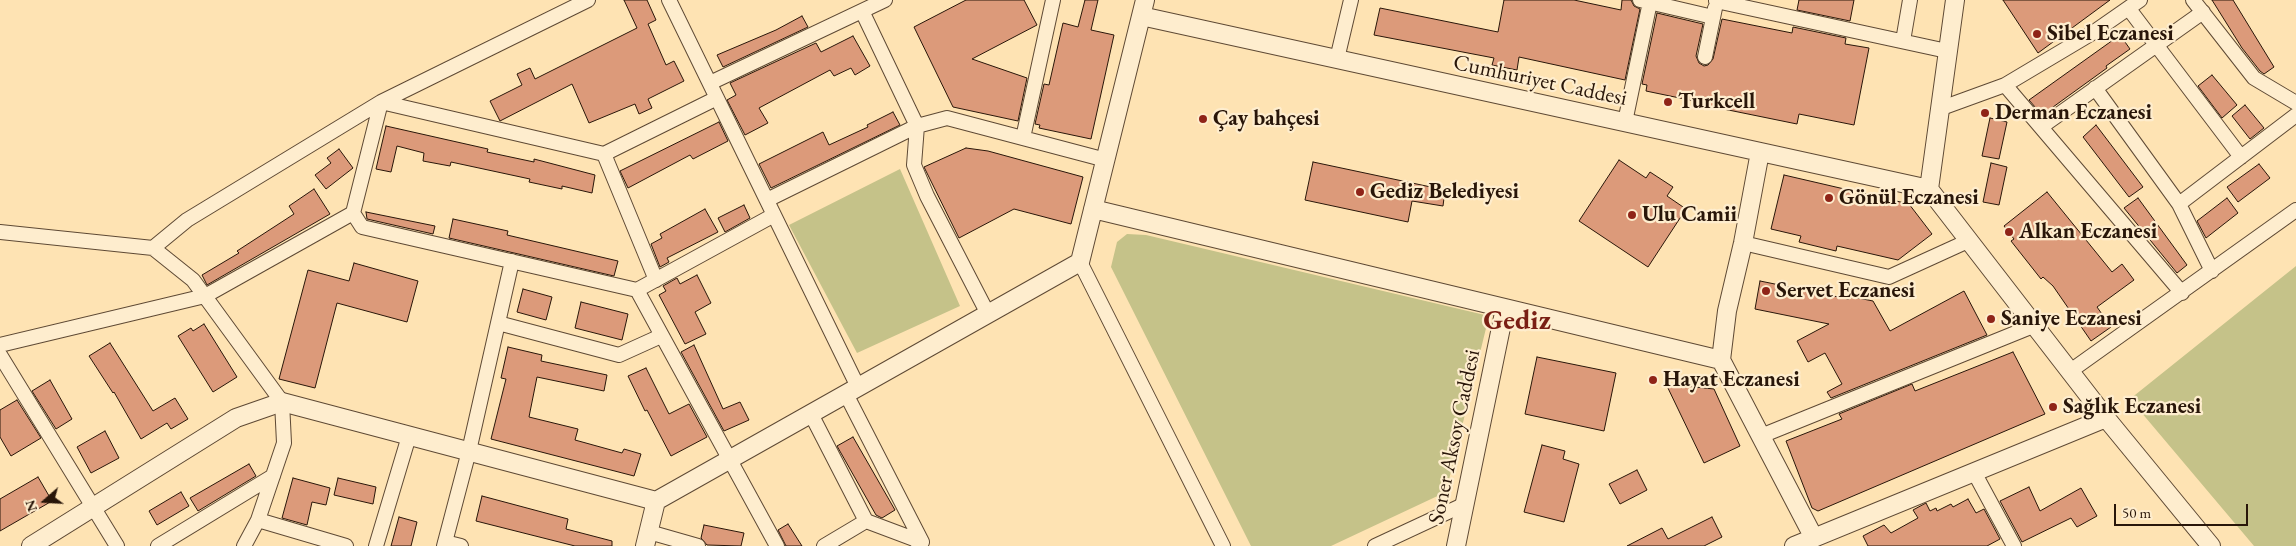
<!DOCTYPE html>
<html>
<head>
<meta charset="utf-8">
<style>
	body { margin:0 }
	#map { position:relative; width:2296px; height:546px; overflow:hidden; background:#fee3b3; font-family:"EB Garamond",serif }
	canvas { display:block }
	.north { position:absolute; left:20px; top:476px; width:50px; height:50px; -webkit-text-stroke:4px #feedce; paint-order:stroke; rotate:251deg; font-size:14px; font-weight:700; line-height:20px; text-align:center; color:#291609 }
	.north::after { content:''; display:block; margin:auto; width:18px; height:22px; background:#291609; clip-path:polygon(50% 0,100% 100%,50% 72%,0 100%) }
	.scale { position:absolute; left:2114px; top:504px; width:134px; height:22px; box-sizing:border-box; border:2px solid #291609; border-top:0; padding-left:6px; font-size:15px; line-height:18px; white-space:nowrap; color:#291609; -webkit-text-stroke:4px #feedce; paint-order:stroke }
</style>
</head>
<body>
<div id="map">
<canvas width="2296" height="546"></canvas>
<div class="north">N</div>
<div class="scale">50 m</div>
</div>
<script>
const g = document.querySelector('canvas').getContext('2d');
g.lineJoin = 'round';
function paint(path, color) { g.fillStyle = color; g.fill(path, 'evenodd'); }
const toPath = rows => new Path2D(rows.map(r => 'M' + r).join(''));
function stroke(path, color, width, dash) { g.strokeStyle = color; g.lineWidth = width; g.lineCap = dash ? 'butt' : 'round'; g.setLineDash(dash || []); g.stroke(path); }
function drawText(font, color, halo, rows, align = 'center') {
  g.font = font + ' "EB Garamond",serif'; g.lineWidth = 4.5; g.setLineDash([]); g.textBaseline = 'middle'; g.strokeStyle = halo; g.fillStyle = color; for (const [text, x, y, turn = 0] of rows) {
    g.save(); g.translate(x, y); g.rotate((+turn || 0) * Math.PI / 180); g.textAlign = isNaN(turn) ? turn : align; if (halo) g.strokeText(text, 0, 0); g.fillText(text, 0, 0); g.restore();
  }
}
paint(toPath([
	[900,169,960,306,857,353,789,225],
	[1127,234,1146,235,1489,316,1446,492,1331,546,1251,546,1111,267,1117,242],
	[2296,266,2296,546,2254,546,2130,399]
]), '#c5c289');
const building = toPath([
	[624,0,647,0,656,20,648,24,666,65,674,61,684,81,648,99,652,108,639,114,635,104,589,123,572,84,500,121,490,101,522,85,517,74,530,68,535,79,637,28,624,0],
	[966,0,1024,0,1037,25,972,59,1027,78,1018,121,953,107,914,27,966,0],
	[1085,0,1098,0,1091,30,1114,35,1091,139,1039,128,1040,125,1035,124,1044,84,1049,85,1063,23,1078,27,1085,0],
	[1504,0,1574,0,1621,10,1622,0,1631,0,1634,6,1640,9,1625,80,1519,57,1517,70,1492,65,1494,58,1374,35,1380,8,1498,32,1504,0],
	[1799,0,1854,0,1850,21,1797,10,1799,0],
	[2003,0,2110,0,2038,53,2003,0],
	[2212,0,2233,0,2274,67,2264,74,2260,71,2242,48,2212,0],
	[1657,13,1703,24,1696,56,1699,63,1704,66,1708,65,1713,59,1722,19,1792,33,1793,27,1846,38,1845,44,1869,48,1854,125,1799,114,1797,124,1699,104,1699,102,1646,91,1647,85,1642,84,1657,13],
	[802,16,808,27,723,67,717,55,776,30,802,16],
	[2120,35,2130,49,2106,66,2107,68,2042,115,2029,100,2120,35],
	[853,36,870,66,855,75,851,68,834,76,830,70,759,108,768,123,745,135,727,100,736,95,730,83,816,43,821,52,853,36],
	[2212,75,2237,105,2222,118,2198,86,2212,75],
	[2245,105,2264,128,2250,139,2232,116,2245,105],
	[893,112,900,125,771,188,759,164,823,132,829,145,868,127,867,125,893,112],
	[1990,118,2007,122,1999,159,1982,156,1990,118],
	[719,122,728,141,693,159,690,155,628,188,620,171,719,122],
	[2096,125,2143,187,2129,197,2083,137,2096,125],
	[386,126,488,149,487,152,534,162,534,159,595,175,592,193,562,186,562,189,529,182,530,179,451,162,450,166,423,161,424,153,397,146,391,172,376,169,386,126],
	[966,148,988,151,1083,177,1071,224,1014,209,959,238,924,167,966,148],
	[339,149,353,168,326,189,315,175,331,163,327,158,339,149],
	[1619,160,1646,178,1650,172,1673,187,1667,196,1686,209,1648,267,1579,221,1619,160],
	[1313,162,1445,190,1443,206,1412,201,1408,222,1305,200,1313,162],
	[1991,163,2007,167,1999,205,1983,202,1991,163],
	[2259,164,2270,178,2238,202,2227,187,2259,164],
	[1784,175,1909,204,1932,234,1898,260,1837,246,1836,251,1799,242,1801,236,1771,229,1784,175],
	[314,189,330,214,207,285,202,275,239,253,237,251,294,214,289,206,314,189],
	[2047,192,2112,272,2122,264,2134,280,2097,307,2111,327,2091,341,2053,286,2043,277,2041,279,2011,241,2014,239,2004,226,2047,192],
	[2138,198,2187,265,2177,273,2124,208,2138,198],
	[2227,198,2238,213,2206,238,2197,221,2227,198],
	[744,205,750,218,725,232,718,218,744,205],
	[705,209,718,232,667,258,669,262,660,267,651,244,662,238,660,234,705,209],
	[366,212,435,226,433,234,367,219,366,212],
	[453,219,508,231,507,235,618,261,614,276,449,238,453,219],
	[354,263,418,281,407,322,337,303,315,388,279,379,308,270,349,281,354,263],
	[697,275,711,303,695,312,706,334,685,344,659,295,666,291,663,286,677,278,680,284,697,275],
	[1760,281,1848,299,1853,297,1873,301,1890,331,1964,291,1987,335,1831,398,1827,392,1842,384,1825,353,1808,362,1797,341,1829,324,1755,309,1760,281],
	[523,289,552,297,546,320,517,312,523,289],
	[581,302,628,314,622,340,575,328,581,302],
	[204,324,237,377,213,392,178,336,191,328,193,331,204,324],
	[110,343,153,411,175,398,188,419,171,429,167,423,141,439,114,392,113,393,89,356,110,343],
	[694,345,723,409,740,402,749,420,724,431,681,352,694,345],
	[508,347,542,355,541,361,607,375,604,391,537,377,529,417,578,429,575,440,622,453,624,449,641,454,634,476,491,439,506,379,501,378,508,347],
	[2013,352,2045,414,1818,511,1812,508,1786,441,1842,419,1839,414,1912,384,1915,391,2013,352],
	[1537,357,1616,373,1604,431,1525,414,1537,357],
	[646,368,669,414,689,404,707,437,671,456,647,410,645,411,628,376,646,368],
	[50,380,72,419,56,429,32,391,50,380],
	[1666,384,1714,389,1740,446,1704,463,1666,384],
	[17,400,41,438,11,456,0,437,0,410,17,400],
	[105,431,119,458,91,473,77,447,105,431],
	[853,437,895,510,882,518,876,515,837,446,853,437],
	[1542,445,1565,451,1563,459,1579,464,1564,522,1524,512,1542,445],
	[249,464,256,476,198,511,190,498,249,464],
	[1637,470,1647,490,1620,504,1609,484,1637,470],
	[38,477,52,501,0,531,0,499,38,477],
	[293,478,330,488,326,505,312,502,307,525,282,518,293,478],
	[338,478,376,487,373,504,334,495,338,478],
	[2029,487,2040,511,2081,488,2097,516,2077,527,2071,518,2022,542,2000,501,2029,487],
	[181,492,189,506,157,525,149,511,181,492],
	[482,496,568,519,566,529,612,541,612,546,575,546,476,521,482,496],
	[1968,499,1976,513,1984,509,2000,539,1987,546,1868,546,1863,536,1884,525,1891,533,1918,518,1913,510,1926,503,1930,511,1936,508,1937,511,1951,504,1953,507,1968,499],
	[399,517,417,522,411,546,391,546,399,517],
	[1712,517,1722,537,1704,546,1627,546,1662,528,1668,539,1712,517],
	[788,524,802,546,786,546,778,530,788,524],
	[704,525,744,533,741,546,707,545,701,538,704,525]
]);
paint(building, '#dc9a7a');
stroke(building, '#291609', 1);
const minor = toPath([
	[669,0,858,387],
	[1640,0,1713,17],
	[2193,0,2254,78,2296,103],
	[1716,1,1947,51],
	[2129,9,2241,157],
	[862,11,917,126,914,165,927,196,988,314],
	[1903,41,1910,0],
	[1705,57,1715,8],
	[1337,59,1351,0],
	[710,83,885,0],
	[2005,85,2182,293],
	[2095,88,2179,204,2212,271],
	[381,102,604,154,717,98],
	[1939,109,2005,85,2094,32,2140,0],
	[1625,122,1650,2],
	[2041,127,2203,12],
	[1023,138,1053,0],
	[604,154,656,280],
	[767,200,917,126,947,118,1106,160],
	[2179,204,2296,115],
	[353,213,362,227,637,290,774,215],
	[0,232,153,248,193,280,282,402,284,443,258,520,244,546],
	[1743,243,1889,277,1968,241],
	[153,248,187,220,381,102,588,0],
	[1080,262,1223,546],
	[637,290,777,546],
	[498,323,619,355,661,336],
	[0,345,205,296,353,213,381,102],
	[0,355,117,546],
	[2069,372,2296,210],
	[846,394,922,542,918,544],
	[811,414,866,521,922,542],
	[1761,436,2033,326],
	[1974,472,2014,546],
	[258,520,346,546],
	[649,532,698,546],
	[445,542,461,546],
	[158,546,273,476],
	[376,546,409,436],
	[444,546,469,451,512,261],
	[824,546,866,521],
	[1375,546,1463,505]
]);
const tertiary = toPath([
	[1141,16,1929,189],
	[1760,152,1743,243,1727,311,1721,360,1814,538],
	[1929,189,2106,418,2211,546],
	[1929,189,1955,0],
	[1093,209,1721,360],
	[31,546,236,418,282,402,656,501],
	[645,546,656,501,1080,262,1145,0],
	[1456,546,1505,308],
	[1794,546,2106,418]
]);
stroke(minor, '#5e4934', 16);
stroke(tertiary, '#5e4934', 20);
stroke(minor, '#feedce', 14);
stroke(tertiary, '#feedce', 18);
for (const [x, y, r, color] of [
	[2037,34,5,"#8f2418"],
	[1668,102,5,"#8f2418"],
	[1985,113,5,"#8f2418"],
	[1203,119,5,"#8f2418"],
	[1360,192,5,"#8f2418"],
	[1829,198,5,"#8f2418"],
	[1632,215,5,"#8f2418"],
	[2009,232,5,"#8f2418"],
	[1766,291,5,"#8f2418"],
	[1991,319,5,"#8f2418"],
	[1653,380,5,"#8f2418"],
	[2053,407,5,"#8f2418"]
]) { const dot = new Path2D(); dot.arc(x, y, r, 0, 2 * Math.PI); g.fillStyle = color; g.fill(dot); stroke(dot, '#feedce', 2); }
drawText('bold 22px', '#291609', '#feedce', [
	["Sibel Eczanesi",2047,34],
	["Turkcell",1678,102],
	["Derman Eczanesi",1995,113],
	["Çay bahçesi",1213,119],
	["Gediz Belediyesi",1370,192],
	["Gönül Eczanesi",1839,198],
	["Ulu Camii",1642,215],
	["Alkan Eczanesi",2019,232],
	["Servet Eczanesi",1776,291],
	["Saniye Eczanesi",2001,319],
	["Hayat Eczanesi",1663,380],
	["Sağlık Eczanesi",2063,407]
], 'left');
drawText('22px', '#291609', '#feedce', [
	["Cumhuriyet Caddesi",1540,81,12],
	["Soner Aksoy Caddesi",1455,437,-78]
]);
drawText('bold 28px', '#7a1f14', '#feedce', [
	["Gediz",1517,321]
]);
</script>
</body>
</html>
